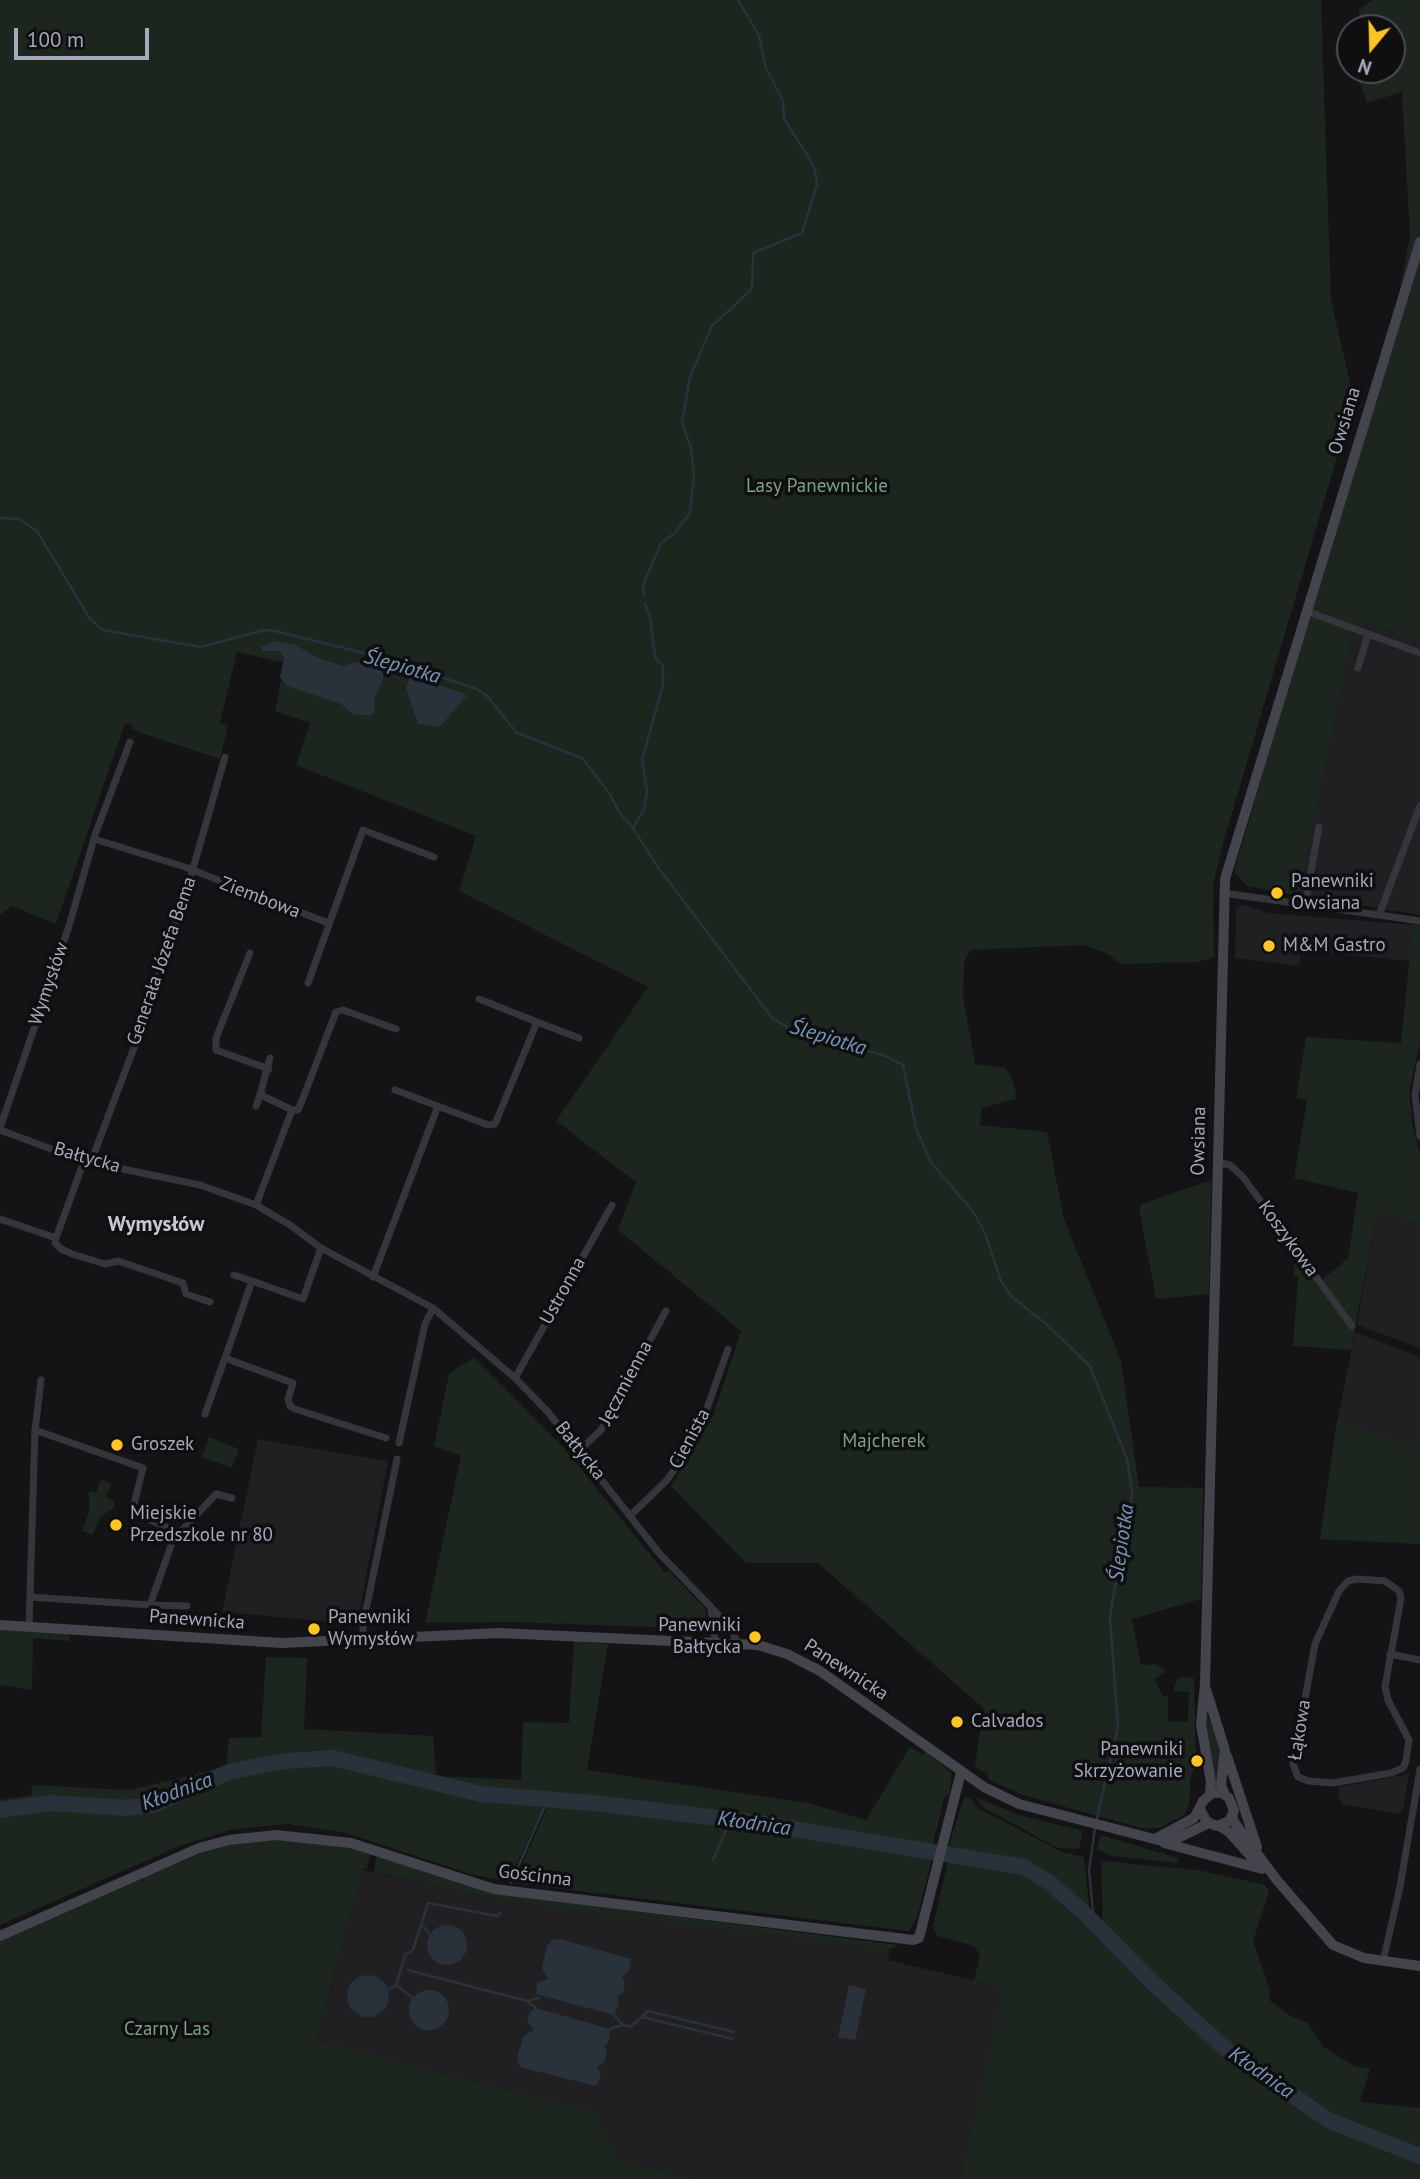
<!DOCTYPE html>
<html>
<head>
<meta charset="utf-8">
<style>
	body { margin:0 }
	#map { position:relative; width:1420px; height:2179px; overflow:hidden; background:#141416; font-family:"PT Sans",sans-serif }
	canvas { display:block }
	.north { position:absolute; left:1336px; top:14px; width:70px; height:70px; box-sizing:border-box; background:#0f0f11; border:2px solid #4b4d54; border-radius:50%; rotate:199deg; font-size:19px; font-weight:700; line-height:28px; text-align:center; color:#a5a9b8 }
	.north::after { content:''; display:block; margin:auto; width:24px; height:32px; background:#ffc523; clip-path:polygon(50% 0,100% 100%,50% 72%,0 100%) }
	.scale { position:absolute; left:14px; top:28px; width:135px; height:32px; box-sizing:border-box; border:4px solid #a5a9b8; border-top:0; padding-left:9px; font-size:21px; line-height:24px; white-space:nowrap; color:#a5a9b8; -webkit-text-stroke:5px #0f0f11; paint-order:stroke }
</style>
</head>
<body>
<div id="map">
<canvas width="1420" height="2179"></canvas>
<div class="north">N</div>
<div class="scale">100 m</div>
</div>
<script>
const g = document.querySelector('canvas').getContext('2d');
g.lineJoin = 'round';
function paint(path, color) { g.fillStyle = color; g.fill(path, 'evenodd'); }
const toPath = rows => new Path2D(rows.map(r => 'M' + r).join(''));
function stroke(path, color, width, dash) { g.strokeStyle = color; g.lineWidth = width; g.lineCap = dash ? 'butt' : 'round'; g.setLineDash(dash || []); g.stroke(path); }
function drawText(font, color, halo, rows, align = 'center') {
  g.font = font + ' "PT Sans",sans-serif'; g.lineWidth = 7; g.setLineDash([]); g.textBaseline = 'middle'; g.strokeStyle = halo; g.fillStyle = color; for (const [text, x, y, turn = 0] of rows) {
    g.save(); g.translate(x, y); g.rotate((+turn || 0) * Math.PI / 180); g.textAlign = isNaN(turn) ? turn : align; if (halo) g.strokeText(text, 0, 0); g.fillText(text, 0, 0); g.restore();
  }
}
paint(toPath([
	[1356,619,1420,643,1420,915,1299,896],
	[1245,905,1269,913,1413,925,1410,961,1301,950,1299,966,1235,958,1236,907],
	[1377,1209,1420,1226,1420,1348,1357,1325],
	[1355,1332,1420,1357,1420,1544,1320,1539,1336,1428],
	[258,1439,388,1461,357,1624,222,1612],
	[1409,1774,1403,1810,1398,1814,1342,1804,1338,1794,1339,1787],
	[363,1870,508,1902,890,1946,888,1960,1005,1988,960,2179,697,2179,618,2160,316,2040]
]), '#202023');
paint(toPath([
	[0,0,1321,0,1331,299,1354,400,1224,840,1213,885,1214,957,1198,962,1120,964,1108,954,1084,945,970,950,964,963,963,996,975,1064,1005,1068,1011,1076,1016,1092,1015,1099,982,1108,980,1125,1047,1132,1064,1219,1121,1361,1139,1487,1203,1488,1201,1599,1132,1619,1141,1665,1157,1664,1165,1672,1155,1680,1163,1697,1168,1695,1168,1721,1188,1722,1189,1692,1174,1691,1175,1684,1180,1677,1194,1678,1196,1765,1191,1775,1189,1804,1184,1815,1159,1828,1141,1828,1026,1796,989,1780,987,1774,975,1767,983,1708,818,1563,746,1563,671,1486,714,1413,741,1331,618,1230,636,1182,556,1121,648,987,459,891,476,836,296,765,310,723,275,711,285,663,237,652,220,722,228,726,220,759,132,730,133,726,125,723,56,924,12,906,0,915],
	[1372,0,1420,0,1420,643,1356,619,1299,896,1247,886,1234,872,1334,530,1383,377,1410,236,1402,92,1367,103,1358,78,1358,70,1392,70,1392,28,1359,28,1359,10],
	[1413,925,1420,925,1420,1043,1409,1092,1413,1128,1420,1154,1420,1226,1377,1210,1351,1350,1293,1346,1298,1277,1293,1276,1296,1253,1322,1280,1348,1258,1358,1193,1294,1178,1307,1101,1296,1098,1306,1037,1401,1043],
	[1208,1181,1211,1184,1209,1294,1156,1299,1139,1209,1142,1204],
	[474,1357,564,1448,665,1573,669,1571,705,1608,708,1629,510,1622,425,1623,461,1456,434,1446,449,1374],
	[1337,1420,1414,1447,1420,1429,1420,1544,1320,1539],
	[209,1437,239,1449,232,1468,202,1457],
	[101,1480,111,1483,106,1497,114,1501,115,1507,100,1517,93,1535,82,1531,89,1512,89,1491,96,1493],
	[0,1629,69,1634,71,1641,33,1638,32,1690,0,1685],
	[574,1641,608,1644,587,1770,808,1803,866,1820,910,1747,923,1755,926,1752,952,1773,949,1795,945,1795,932,1848,746,1817,483,1790,429,1779,334,1752,275,1757,222,1771,150,1801,119,1804,30,1800,0,1806,0,1800,31,1795,32,1785,130,1790,226,1767,229,1738,261,1737,266,1657,307,1658,304,1729,433,1736,436,1776,521,1780,523,1722,569,1723],
	[1206,1712,1222,1749,1217,1788,1205,1733],
	[331,1762,480,1797,546,1802,508,1882,470,1874,346,1833,288,1824,234,1829,182,1845,0,1925,0,1813,54,1807,123,1812,147,1810,230,1774,285,1764],
	[964,1797,970,1798,978,1808,1062,1852,1084,1857,1090,1914,1050,1878,1019,1862,947,1852],
	[975,1797,1019,1815,1083,1831,1079,1849,1058,1848,984,1808],
	[555,1802,753,1825,932,1858,918,1914,909,1931,514,1883,546,1810],
	[1101,1835,1178,1858,1177,1863,1112,1856,1097,1849],
	[275,1840,330,1843,371,1853,367,1868,363,1870,316,2040,594,2112,618,2160,697,2179,0,2179,0,1940,208,1850,227,1845],
	[377,1856,493,1893,899,1945,892,1949,508,1902,374,1872],
	[949,1858,1023,1870,1047,1884,1226,2053,1290,2100,1329,2123,1420,2160,1420,2179,960,2179,1004,1988,974,1981,980,1955,974,1946,938,1936,935,1932,933,1925],
	[1101,1861,1198,1870,1265,1885,1269,1892,1253,1941,1270,1990,1269,2000,1291,2016,1308,2023,1322,2046,1354,2066,1370,2069,1360,2102,1420,2108,1420,2153,1332,2119,1230,2049,1103,1925]
]), '#1c251e');
paint(toPath([
	[276,641,295,645,316,657,343,666,355,662,381,668,385,674,374,700,375,710,371,715,354,715,341,704,287,686,280,677,284,658,280,651,263,651,261,647],
	[410,675,463,693,467,696,439,727,418,724,406,688],
	'427 1945a20 20 0 1 1 40 0a20 20 0 1 1-40 0Z',
	[560,1939,631,1959,628,1972,622,1976,625,1984,623,1992,617,1996,619,2003,614,2015,536,1994,537,1983,548,1979,542,1968,547,1946,552,1940],
	'347 1996a21 21 0 1 1 42 0a21 21 0 1 1-42 0Z',
	[849,1985,866,1989,855,2040,838,2037],
	'409 2010a20 20 0 1 1 40 0a20 20 0 1 1-40 0Z',
	[536,2008,610,2029,608,2043,604,2047,607,2050,604,2063,597,2067,601,2075,596,2086,520,2067,517,2059,523,2037,534,2030,527,2021,530,2012]
]), '#29323b');
stroke(toPath([
	[0,518,19,519,37,531,90,619,103,630,200,647,265,630,275,631,376,656,477,689,487,696,517,733,582,758,610,794,619,812,633,828,657,866,773,1019,791,1029,886,1056,903,1065,916,1128,930,1161,974,1213,985,1233,1001,1281,1012,1297,1046,1324,1090,1366,1127,1459,1132,1491,1130,1518,1122,1544,1110,1617,1118,1727,1096,1822],
	[644,596,643,585,661,543,675,533,690,513,694,475,691,448,682,422,690,377,712,326,752,289,753,253,802,233,817,184,815,171,808,156,784,119,783,101,765,66,759,35,738,0],
	[633,828,644,809,647,792,642,760,663,685,663,666,655,657,650,617,645,604],
	[84,1799,86,1805],
	[713,1860,731,1819],
	[511,1883,544,1808,552,1800],
	[1094,1921,1089,1870,1095,1828],
	[421,1923,429,1934],
	[408,1970,527,2001,536,2008],
	[396,1985,413,1998],
	[389,1989,396,1986,405,1955,413,1950,428,1903,497,1916,500,1913],
	[527,2001,539,1998],
	[614,2015,623,2025],
	[642,2017,733,2039],
	[610,2029,623,2025,631,2027,648,2011,734,2032]
]), '#29323b', 2.5);
stroke(toPath([
	[0,1810,51,1803,126,1808,153,1805,229,1772,284,1761,333,1758,481,1794,594,1803,751,1822,1024,1867,1049,1882,1082,1911,1155,1985,1228,2051,1330,2121,1420,2156]
]), '#29323b', 16);
stroke(toPath([
	[1306,611,1420,653],
	[1358,668,1368,634],
	[94,839,185,867,328,923],
	[1223,893,1379,915,1420,806],
	[1305,904,1319,827],
	[1379,915,1420,921],
	[250,953,216,1038,216,1050,269,1069],
	[308,983,363,830,434,857],
	[537,1022,579,1038],
	[270,1058,261,1091,263,1096,292,1110],
	[1420,1064,1415,1095,1420,1136],
	[395,1090,488,1125,495,1124,537,1022,479,999],
	[256,1106,261,1092],
	[0,1128,69,926,95,835,130,742],
	[0,1130,84,1161,200,1185,256,1205,290,1225,321,1248,433,1308,515,1378,548,1412,659,1553,732,1629,737,1643],
	[91,1162,138,1037,192,872,225,757],
	[1217,1162,1230,1165,1243,1177,1352,1326],
	[256,1205,292,1110,298,1110,303,1098,336,1012,343,1010,396,1029],
	[0,1219,56,1238,55,1243,61,1249,72,1254,105,1264,118,1261,183,1283,186,1294,210,1302],
	[56,1238,84,1161],
	[234,1275,252,1281],
	[373,1277,438,1106],
	[225,1358,252,1281,303,1299,321,1248],
	[515,1378,612,1205],
	[205,1414,225,1358,293,1383,288,1399,290,1406,295,1409,386,1438],
	[35,1430,143,1468,132,1512,180,1533],
	[399,1443,425,1324,433,1308],
	[580,1450,601,1430,666,1311],
	[630,1516,667,1480,679,1463,706,1411,728,1349],
	[1357,1579,1385,1581,1399,1591,1401,1598,1385,1687,1388,1700,1409,1740,1406,1761,1403,1768,1391,1773,1333,1783,1308,1781,1298,1777,1293,1764,1315,1644,1339,1591,1348,1581,1357,1579],
	[30,1597,150,1605,173,1540,216,1494,232,1498],
	[150,1605,187,1606],
	[711,1609,715,1642],
	[29,1627,35,1430,41,1380],
	[363,1640,363,1625,397,1459],
	[1390,1654,1420,1660],
	[1383,1961,1400,1887,1420,1769]
]), '#35353c', 7);
stroke(toPath([
	[0,1625,282,1643,499,1633,758,1645,787,1654,820,1671,984,1787,1019,1804,1162,1841,1176,1839,1209,1823],
	[1205,1686,1225,1750,1221,1785,1225,1795],
	[1227,1756,1257,1847],
	[1210,1794,1211,1782,1201,1724,1205,1684,1225,879,1420,242],
	[1232,1815,1234,1822,1276,1879,1333,1945,1364,1958,1420,1966],
	[1219,1826,1229,1832,1262,1869],
	[1157,1838,1194,1818,1203,1801,1212,1793,1222,1793,1229,1798,1234,1811,1229,1821,1217,1826,1207,1822,1200,1809],
	[1164,1843,1262,1869],
	[0,1936,199,1848,229,1840,276,1835,351,1843,494,1889,913,1940,919,1938,961,1772]
]), '#43444c', 10);
for (const [x, y, r, color] of [
	[1277,893,7,"#ffc523"],
	[1269,946,7,"#ffc523"],
	[117,1445,7,"#ffc523"],
	[116,1525,7,"#ffc523"],
	[314,1629,7,"#ffc523"],
	[755,1637,7,"#ffc523"],
	[957,1722,7,"#ffc523"],
	[1197,1761,7,"#ffc523"]
]) { const dot = new Path2D(); dot.arc(x, y, r, 0, 2 * Math.PI); g.fillStyle = color; g.fill(dot); stroke(dot, '#0f0f11', 2.5); }
drawText('19px', '#a5a9b8', '#0f0f11', [
	["Owsiana",1345,421,-73],
	["Ziembowa",260,898,21],
	["Generała Józefa Bema",162,961,-71],
	["Wymysłów",49,984,-71],
	["Owsiana",1199,1141,-89],
	["Bałtycka",87,1158,16],
	["Koszykowa",1288,1239,54],
	["Ustronna",563,1291,-61],
	["Jęczmienna",626,1383,-62],
	["Cienista",690,1439,-62],
	["Bałtycka",580,1451,52],
	["Panewnicka",197,1620,4],
	["Panewnicka",846,1670,33],
	["Łąkowa",1300,1730,-81],
	["Gościnna",535,1876,7]
]);
drawText('19px', '#7aa480', '#0f0f11', [
	["Lasy Panewnickie",817,487],
	["Majcherek",884,1442],
	["Czarny Las",167,2030]
]);
drawText('19px', '#a5a9b8', '#0f0f11', [
	["Panewniki",1291,882],
	["Owsiana",1291,904],
	["M&M Gastro",1283,946],
	["Groszek",131,1445],
	["Miejskie",130,1514],
	["Przedszkole nr 80",130,1536],
	["Panewniki",328,1618],
	["Wymysłów",328,1640],
	["Panewniki",741,1626,"right"],
	["Bałtycka",741,1648,"right"],
	["Calvados",971,1722],
	["Panewniki",1183,1750,"right"],
	["Skrzyżowanie",1183,1772,"right"]
], 'left');
drawText('italic 21px', '#7995b6', '#0f0f11', [
	["Ślepiotka",402,667,16],
	["Ślepiotka",828,1038,17],
	["Ślepiotka",1122,1543,-82],
	["Kłodnica",177,1792,-20],
	["Kłodnica",754,1824,8],
	["Kłodnica",1261,2073,35]
]);
drawText('bold 21px', '#c6c9d3', '#0f0f11', [
	["Wymysłów",156,1225]
]);
</script>
</body>
</html>
